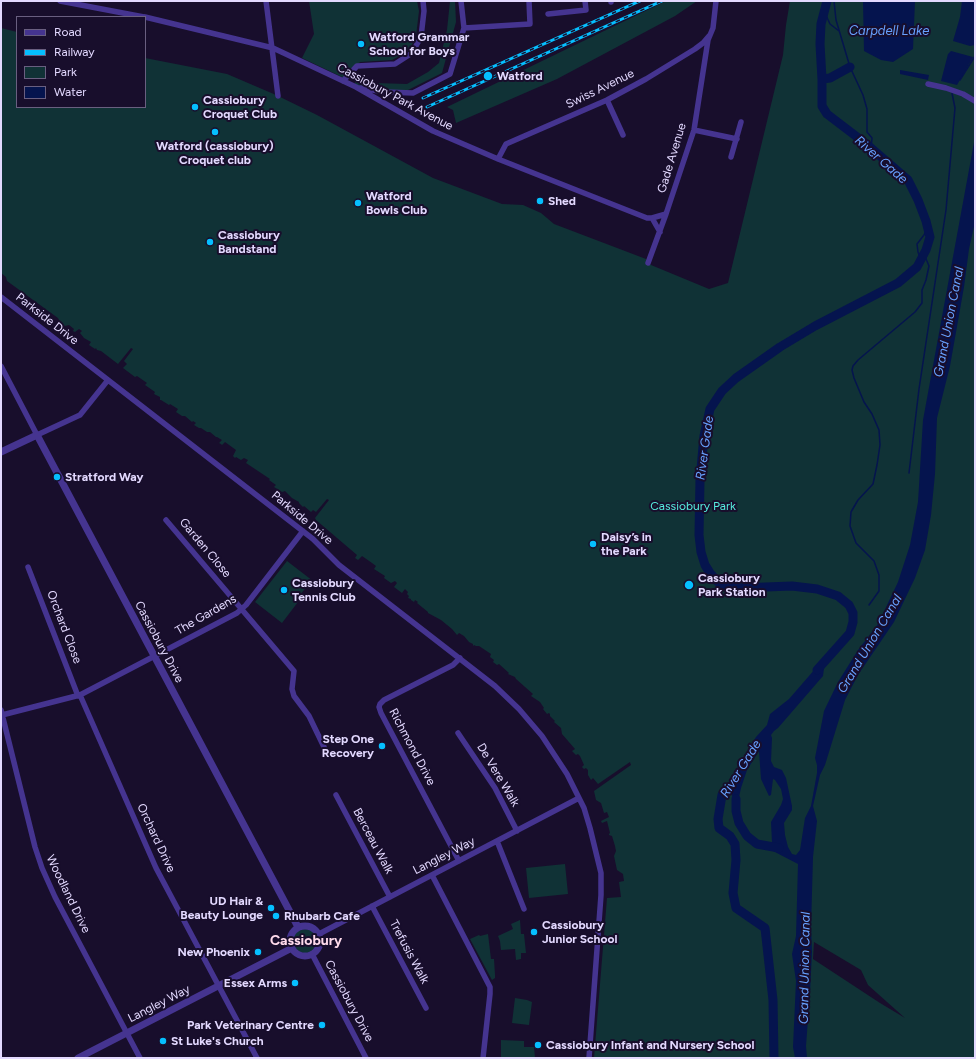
<!DOCTYPE html>
<html>
<head>
<meta charset="utf-8">
<style>
	body { margin:0 }
	#map { position:relative; width:976px; height:1059px; overflow:hidden; background:#180e2c; font-family:Figtree,sans-serif }
	canvas { display:block }
	.frame { position:absolute; inset:0; border:2px solid #e3d9ff; pointer-events:none }
	.legend { position:absolute; left:16px; top:16px; width:130px; height:92px; box-sizing:border-box; background:#180e2c; border:1px solid #695f80; margin:0; padding:5px 7px; list-style:none; font-size:12px; color:#e3d9ff }
	.legend li { display:flex; align-items:center; gap:8px; height:20px }
	.legend b { width:20px; border:1px solid #695f80 }
</style>
</head>
<body>
<div id="map">
<canvas width="976" height="1059"></canvas>
<div class="frame"></div>
<ul class="legend">
<li><b style="height:5px;background:#453490"></b>Road</li>
<li><b style="height:5px;background:#05bfff"></b>Railway</li>
<li><b style="height:11px;background:#103236"></b>Park</li>
<li><b style="height:11px;background:#05144e"></b>Water</li>
</ul>
</div>
<script>
const g = document.querySelector('canvas').getContext('2d');
g.lineJoin = 'round';
function paint(path, color) { g.fillStyle = color; g.fill(path, 'evenodd'); }
const toPath = rows => new Path2D(rows.map(r => 'M' + r).join(''));
function stroke(path, color, width, dash) { g.strokeStyle = color; g.lineWidth = width; g.lineCap = dash ? 'butt' : 'round'; g.setLineDash(dash || []); g.stroke(path); }
function drawText(font, color, halo, rows, align = 'center') {
  g.font = font + ' Figtree,sans-serif'; g.lineWidth = 4; g.setLineDash([]); g.textBaseline = 'middle'; g.strokeStyle = halo; g.fillStyle = color; for (const [text, x, y, turn = 0] of rows) {
    g.save(); g.translate(x, y); g.rotate((+turn || 0) * Math.PI / 180); g.textAlign = isNaN(turn) ? turn : align; if (halo) g.strokeText(text, 0, 0); g.fillText(text, 0, 0); g.restore();
  }
}
paint(toPath([
	[309,1,417,1,419,11,416,36,409,51,392,60,360,62,344,78,302,58,314,34],
	[450,1,455,1,456,22,442,73,408,90,385,90,358,88,355,84,355,79,360,77,375,83,407,84,428,72,439,63,447,30],
	[666,1,697,1,675,16,557,79,456,123,453,110,447,107],
	[790,1,975,1,975,1058,594,1058,607,898,621,897,619,882,624,881,623,874,617,870,614,856,616,851,615,846,612,836,609,835,609,834,610,833,607,821,602,823,601,821,609,817,607,812,604,813,601,803,596,800,594,791,631,765,630,762,598,784,593,778,591,780,588,775,588,770,586,768,584,769,582,767,584,765,580,756,578,754,576,755,572,751,575,749,562,734,561,728,554,722,555,721,550,716,550,714,549,713,547,714,543,709,544,708,540,702,531,696,533,694,516,679,515,677,508,674,509,673,499,664,497,665,493,662,494,660,490,657,491,654,479,646,476,646,474,645,473,646,473,644,469,642,464,636,459,633,457,635,452,629,441,620,428,613,428,612,417,603,418,602,415,600,414,602,411,600,411,599,408,598,409,596,407,594,408,592,405,589,402,593,394,587,397,583,395,581,391,583,384,578,385,576,374,569,376,566,372,563,362,556,358,560,355,558,357,555,316,520,315,518,329,500,327,499,316,512,313,510,311,512,304,506,303,507,299,503,299,502,292,498,285,491,282,492,274,487,276,485,269,480,270,479,246,463,248,460,244,458,241,460,236,457,235,458,233,456,236,450,225,442,222,445,221,444,219,443,222,440,217,437,216,437,210,432,207,432,201,428,199,428,194,425,196,423,193,421,192,422,185,416,182,416,176,412,178,409,170,404,169,405,161,400,160,400,160,397,154,394,155,392,145,385,147,383,137,376,135,377,123,368,127,364,124,361,133,349,131,348,118,364,101,351,97,350,96,348,95,349,89,345,91,342,84,338,80,333,82,331,79,329,75,332,73,331,74,329,69,325,65,326,60,322,58,318,7,281,6,277,1,273,1,28,17,32,17,107,145,107,145,58,227,74,276,95,317,115,433,178,502,204,523,205,541,213,554,224,646,259,651,265,709,289,728,283,783,55,786,25],
	[814,942,861,970,868,985,905,1018,880,1003,813,959],
	[287,561,313,581,310,584,309,584,299,596,301,598,282,623,255,602],
	[565,864,568,894,529,898,526,868],
	[520,920,521,934,524,934,526,953,521,953,521,959,516,960,515,949,501,950,500,941,498,936,513,929,511,924],
	'293 941a12 12 0 1 1 24 0a12 12 0 1 1-24 0Z',
	[488,934,491,959,494,959,495,975,495,978,492,980,470,939,479,935,480,936],
	[515,998,527,1000,532,1002,529,1025,512,1023],
	[501,1040,524,1041,524,1047,534,1047,535,1058,501,1058]
]), '#103236');
paint(toPath([
	[863,1,915,1,913,49,893,62,881,60,864,51],
	[962,1,975,1,975,45,970,46,953,41,960,17],
	[951,51,973,57,957,85,941,81,948,54],
	[900,70,929,75,928,80,900,74],
	[975,137,975,222,969,249,964,287,950,366,937,418,935,474,931,515,925,550,915,578,894,622,858,675,845,700,825,765,820,775,813,806,817,821,813,857,811,927,812,952,810,992,806,1046,807,1058,795,1058,793,1047,796,981,792,954,796,936,798,864,771,850,767,847,772,843,771,822,781,805,783,799,781,789,775,780,773,779,771,795,769,796,761,779,759,751,747,770,741,788,736,811,731,791,722,795,727,785,756,737,767,725,770,714,789,699,815,669,825,661,823,676,778,728,774,731,771,735,772,738,771,761,774,767,782,770,786,778,792,806,792,810,784,823,785,835,788,847,792,854,796,855,800,850,805,818,811,806,817,773,817,765,815,758,824,711,838,682,858,650,878,624,898,582,910,545,918,502,923,420]
]), '#05144e');
stroke(toPath([
	[834,1,836,20,850,67,863,95,867,109,867,132,872,138,871,148],
	[824,11,830,24,839,31],
	[960,80,975,56],
	[921,260,918,252,917,244,924,235,928,227],
	[909,473,919,389,946,210,955,108,952,93],
	[869,605,879,591,879,575,874,561,856,543,850,526,851,512,858,500,873,484,877,465,880,445,879,430,872,414,864,402,854,378,852,370,853,366,858,360,915,312,922,303,922,290,926,280,929,266,924,254]
]), '#05144e', 1.5);
stroke(toPath([
	[822,79,830,78,850,67],
	[817,670,850,633,853,622,853,613,849,605,838,596,817,589,792,586,739,588,726,586,718,582,710,573,705,565,701,552,699,535,700,480,704,436,710,409,722,391,736,378,780,347,815,326,898,283,917,267,926,250,930,237,926,221,918,200,908,180,865,143,827,114,822,106,822,79,820,44,821,24,827,1],
	[730,787,722,795,718,819,719,828,730,836,735,844,736,860,733,893,736,908,765,928,773,1000,774,1058],
	[736,799,736,811,739,823,747,836,757,844,779,848]
]), '#05144e', 9);
stroke(toPath([
	[60,1,144,17],
	[266,1,278,96],
	[611,1,611,2],
	[548,14,586,10,585,1],
	[145,17,273,48,356,87,433,131,498,159,647,218,652,218,666,214],
	[464,28,530,24,529,1],
	[343,81,357,66,395,64,412,53,421,37,424,11,423,1],
	[928,84,946,88,963,94,975,101],
	[360,88,385,92,413,93,450,74,464,28,461,1],
	[607,100,623,135],
	[694,130,737,139],
	[731,157,741,122],
	[498,159,506,144,607,100,646,79,695,49,703,43,709,36],
	[652,218,660,232],
	[648,263,666,214,694,130,708,40,713,28,716,1],
	[1,297,313,539,339,565,495,686,519,709,542,736,567,774,584,808,590,828,601,873,601,895,589,1058],
	[1,366,37,435,80,415,108,380],
	[166,520,294,671,292,689,294,696,309,716,324,747],
	[28,567,78,696],
	[80,695,156,868,257,1058],
	[1,710,35,847,42,868,55,897,140,1058],
	[2,715,80,695,237,613,246,605,303,531],
	[458,733,495,788,517,831],
	[336,795,390,897],
	[497,841,524,909],
	[459,861,381,713,379,707,380,704,384,700,453,665,460,658],
	[432,875,490,987,490,994,483,1058],
	[372,906,426,1008],
	[319,934,579,798],
	[312,954,366,1058]
]), '#453490', 5.5);
stroke(toPath([
	[1,452,37,435,298,927],
	'290 941a15 15 0 1 1 30 0a15 15 0 1 1-30 0Z',
	[78,1058,292,948]
]), '#453490', 7);
const rail = toPath([
	[423,98,640,1],
	[427,107,662,1]
]);
stroke(rail, '#05bfff', 3);
stroke(rail, '#180e2c', 1.5, [4.5]);
for (const [x, y, r, color] of [
	[361,44,4,"#05bfff"],
	[488,76,5,"#05bfff"],
	[195,107,4,"#05bfff"],
	[215,132,4,"#05bfff"],
	[540,201,4,"#05bfff"],
	[358,203,4,"#05bfff"],
	[210,242,4,"#05bfff"],
	[57,477,4,"#05bfff"],
	[593,544,4,"#05bfff"],
	[689,585,5,"#05bfff"],
	[284,590,4,"#05bfff"],
	[382,746,4,"#05bfff"],
	[271,908,4,"#05bfff"],
	[276,916,4,"#05bfff"],
	[534,932,4,"#05bfff"],
	[258,952,4,"#05bfff"],
	[295,983,4,"#05bfff"],
	[322,1025,4,"#05bfff"],
	[163,1041,4,"#05bfff"],
	[538,1045,4,"#05bfff"]
]) { const dot = new Path2D(); dot.arc(x, y, r, 0, 2 * Math.PI); g.fillStyle = color; g.fill(dot); stroke(dot, '#180e2c', 1.5); }
drawText('bold 12px', '#e3d9ff', '#180e2c', [
	["Watford Grammar",369,37],
	["School for Boys",369,51],
	["Watford",497,76],
	["Cassiobury",203,100],
	["Croquet Club",203,114],
	["Watford (cassiobury)",215,146,"center"],
	["Croquet club",215,160,"center"],
	["Watford",366,196],
	["Bowls Club",366,210],
	["Shed",548,201],
	["Cassiobury",218,235],
	["Bandstand",218,249],
	["Stratford Way",65,477],
	["Daisy’s in",601,537],
	["the Park",601,551],
	["Cassiobury",698,578],
	["Park Station",698,592],
	["Cassiobury",292,583],
	["Tennis Club",292,597],
	["Step One",374,739,"right"],
	["Recovery",374,753,"right"],
	["UD Hair &",263,901,"right"],
	["Beauty Lounge",263,915,"right"],
	["Rhubarb Cafe",284,916],
	["Cassiobury",542,925],
	["Junior School",542,939],
	["New Phoenix",250,952,"right"],
	["Essex Arms",287,983,"right"],
	["Park Veterinary Centre",314,1025,"right"],
	["St Luke's Church",171,1041],
	["Cassiobury Infant and Nursery School",546,1045]
], 'left');
drawText('12px', '#e3d9ff', '#180e2c', [
	["Swiss Avenue",600,89,-26],
	["Cassiobury Park Avenue",395,97,28],
	["Gade Avenue",672,158,-73],
	["Parkside Drive",47,319,38],
	["Parkside Drive",302,518,40],
	["Garden Close",205,548,50],
	["The Gardens",206,615,-30],
	["Orchard Close",64,627,69],
	["Cassiobury Drive",159,642,62],
	["Richmond Drive",412,747,62],
	["De Vere Walk",498,775,59],
	["Orchard Drive",156,838,65],
	["Berceau Walk",373,841,62],
	["Langley Way",444,856,-27],
	["Woodland Drive",68,894,64],
	["Trefusis Walk",409,952,62],
	["Cassiobury Drive",349,1001,62],
	["Langley Way",159,1004,-27]
]);
drawText('12px', '#56eddf', '#180e2c', [
	["Cassiobury Park",693,506]
]);
drawText('italic 13px', '#67a1ff', '#180e2c', [
	["Carpdell Lake",889,31],
	["River Gade",881,160,41],
	["Grand Union Canal",949,322,-79],
	["River Gade",705,448,-82],
	["Grand Union Canal",870,644,-59],
	["River Gade",741,769,-58],
	["Grand Union Canal",805,968,-89]
]);
drawText('bold 14px', '#ffdbec', '#180e2c', [
	["Cassiobury",306,941]
]);
</script>
</body>
</html>
